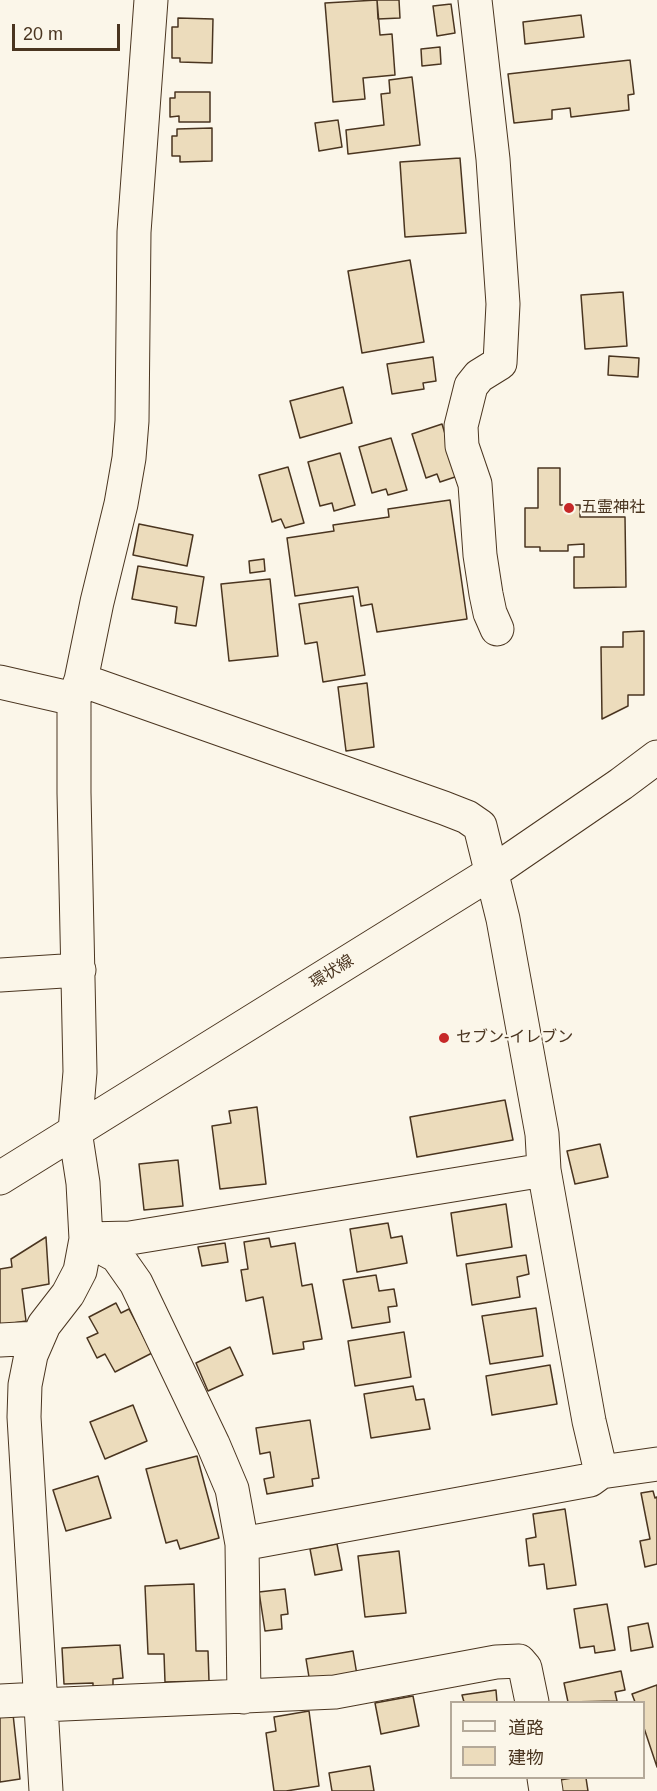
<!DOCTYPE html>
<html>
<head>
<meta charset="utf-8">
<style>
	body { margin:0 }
	#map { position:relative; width:657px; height:1791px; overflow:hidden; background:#fbf6e9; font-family:Arial,"Noto Sans JP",sans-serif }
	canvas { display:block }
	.legend { position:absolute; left:450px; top:1701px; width:195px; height:78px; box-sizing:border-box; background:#fbf6e9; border:2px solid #b4a999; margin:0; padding:8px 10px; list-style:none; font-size:18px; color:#4a3520 }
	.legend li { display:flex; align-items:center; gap:12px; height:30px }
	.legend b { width:30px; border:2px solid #b4a999 }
	.scale { position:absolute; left:12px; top:24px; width:108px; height:27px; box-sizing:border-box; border:3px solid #4a3520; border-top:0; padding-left:8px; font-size:18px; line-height:21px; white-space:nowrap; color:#4a3520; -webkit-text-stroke:4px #fbf6e9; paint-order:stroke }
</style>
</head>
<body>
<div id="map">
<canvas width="657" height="1791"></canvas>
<ul class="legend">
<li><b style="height:8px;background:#fbf6e9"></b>道路</li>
<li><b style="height:16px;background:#ecdcbc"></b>建物</li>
</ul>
<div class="scale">20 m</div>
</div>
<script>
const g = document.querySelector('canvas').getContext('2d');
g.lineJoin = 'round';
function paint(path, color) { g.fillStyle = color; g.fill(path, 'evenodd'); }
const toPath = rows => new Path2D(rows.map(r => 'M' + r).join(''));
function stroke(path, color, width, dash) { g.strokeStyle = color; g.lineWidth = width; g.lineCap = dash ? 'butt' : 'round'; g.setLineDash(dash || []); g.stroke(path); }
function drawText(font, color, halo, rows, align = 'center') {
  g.font = font + ' Arial,"Noto Sans JP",sans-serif'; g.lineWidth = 4.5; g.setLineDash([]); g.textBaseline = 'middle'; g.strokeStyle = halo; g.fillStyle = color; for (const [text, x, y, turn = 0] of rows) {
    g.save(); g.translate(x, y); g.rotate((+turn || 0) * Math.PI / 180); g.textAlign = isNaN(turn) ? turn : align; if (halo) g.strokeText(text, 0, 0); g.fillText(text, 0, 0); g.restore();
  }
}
const building = toPath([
	[377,0,399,0,400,18,378,19,377,0],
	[377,0,380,35,392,34,395,75,363,78,365,99,333,102,325,3,377,0],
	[451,4,455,33,437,36,433,6,451,4],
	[581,15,584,37,525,44,523,22,581,15],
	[178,18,213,19,212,63,180,62,180,58,172,58,172,27,178,27,178,18],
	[440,47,441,64,422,66,421,49,440,47],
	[630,60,634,94,628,95,629,110,571,117,570,108,552,110,552,119,514,123,508,74,630,60],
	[412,77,420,145,348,154,346,130,384,125,381,94,390,93,389,80,412,77],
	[175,92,210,92,210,122,179,122,179,116,170,117,170,98,175,98,175,92],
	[338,120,342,147,319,151,315,123,338,120],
	[212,128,212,161,180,162,180,156,172,156,172,136,177,136,177,129,212,128],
	[460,158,466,233,405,237,400,162,460,158],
	[410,260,424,342,362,353,348,271,410,260],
	[623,292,627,346,585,349,581,295,623,292],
	[609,356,639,358,638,377,608,375,609,356],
	[433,357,436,381,423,383,424,389,392,394,387,364,433,357],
	[343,387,352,423,300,438,290,401,343,387],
	[442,424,458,476,440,482,437,474,426,478,412,434,442,424],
	[391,438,407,490,388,495,386,489,372,493,359,447,391,438],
	[340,453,355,505,334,511,332,503,320,506,308,462,340,453],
	[288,467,304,523,285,528,281,519,272,522,259,475,288,467],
	[538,468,560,468,560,505,580,505,580,517,625,517,626,587,574,588,574,557,584,557,584,544,568,545,568,551,540,551,540,547,525,547,525,508,538,508,538,468],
	[450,500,467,619,377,632,372,604,361,606,358,587,295,596,287,538,334,531,333,525,389,517,388,509,450,500],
	[139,524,193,535,187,566,133,555,139,524],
	[264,559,265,571,250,573,249,561,264,559],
	[138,566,204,577,196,626,175,623,177,607,132,599,138,566],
	[270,579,278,656,229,661,221,584,270,579],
	[353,596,365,675,323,682,317,642,305,644,299,604,353,596],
	[644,631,644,695,628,695,628,706,602,719,601,647,623,647,623,632,644,631],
	[367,683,374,747,346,751,338,687,367,683],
	[505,1100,513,1140,417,1157,410,1117,505,1100],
	[257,1107,266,1184,220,1189,212,1126,231,1123,229,1111,257,1107],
	[600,1144,608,1177,575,1184,567,1151,600,1144],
	[178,1160,183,1206,144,1210,139,1164,178,1160],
	[506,1204,512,1247,457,1256,451,1213,506,1204],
	[388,1223,391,1238,402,1236,407,1263,357,1272,350,1229,388,1223],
	[46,1237,49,1284,22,1289,26,1321,0,1325,0,1269,12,1267,11,1259,46,1237],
	[269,1238,271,1247,295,1243,302,1286,312,1284,322,1339,303,1342,304,1349,273,1354,263,1297,246,1301,241,1270,248,1269,244,1242,269,1238],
	[225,1243,228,1262,202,1266,198,1247,225,1243],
	[526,1255,529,1274,517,1277,520,1297,472,1305,466,1264,526,1255],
	[376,1275,379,1291,394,1289,397,1306,388,1307,390,1322,352,1328,343,1280,376,1275],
	[116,1303,121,1313,129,1309,152,1353,115,1372,105,1354,97,1358,87,1338,98,1333,89,1317,116,1303],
	[536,1308,543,1356,490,1364,482,1316,536,1308],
	[404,1332,411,1377,355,1386,348,1341,404,1332],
	[230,1347,243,1375,208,1391,196,1363,230,1347],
	[550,1365,557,1404,492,1415,486,1376,550,1365],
	[413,1386,416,1400,424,1399,430,1429,371,1438,364,1394,413,1386],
	[133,1405,147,1441,105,1459,90,1422,133,1405],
	[310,1420,319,1478,312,1479,313,1486,267,1494,264,1479,274,1477,270,1452,260,1454,256,1428,310,1420],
	[197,1456,219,1538,180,1549,177,1540,166,1543,146,1469,197,1456],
	[98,1476,111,1518,66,1531,53,1490,98,1476],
	[653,1491,655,1498,657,1497,657,1564,645,1567,640,1541,650,1539,641,1493,653,1491],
	[565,1509,576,1585,547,1589,544,1564,529,1566,526,1539,536,1537,533,1514,565,1509],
	[337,1544,342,1570,315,1575,310,1549,337,1544],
	[399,1551,406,1613,365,1617,358,1556,399,1551],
	[194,1584,196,1651,208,1651,209,1681,165,1682,164,1654,148,1654,145,1586,194,1584],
	[285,1589,288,1614,281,1615,282,1629,265,1631,259,1592,285,1589],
	[607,1604,615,1650,595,1653,594,1646,580,1648,574,1609,607,1604],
	[648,1623,653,1647,631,1651,628,1627,648,1623],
	[120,1645,123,1678,113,1679,113,1687,93,1688,93,1683,64,1684,62,1648,120,1645],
	[353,1651,357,1675,310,1683,306,1659,353,1651],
	[621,1671,625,1690,615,1692,617,1701,568,1702,564,1683,621,1671],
	[657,1685,657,1767,644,1728,644,1702,635,1702,632,1694,657,1685],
	[496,1690,497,1702,464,1702,462,1695,496,1690],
	[413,1696,419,1726,381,1734,375,1703,413,1696],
	[309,1711,319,1786,286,1791,274,1791,266,1733,276,1731,274,1717,309,1711],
	[13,1714,20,1779,0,1782,0,1716,13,1714],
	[370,1766,374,1791,332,1791,329,1773,370,1766],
	[572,1778,586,1778,588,1791,556,1791,554,1781,572,1778]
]);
paint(building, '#ecdcbc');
stroke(building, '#4a3520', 1.5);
const minor = toPath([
	[475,0,493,159,503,304,500,363,479,376,471,386,461,426,462,446,475,484,480,555,486,594,490,613,497,629],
	[81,680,444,808,467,817,480,826,503,919,542,1134,544,1170,589,1421,601,1472,657,1464],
	[0,682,74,699],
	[0,975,79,970],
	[0,1178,491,873,621,784,657,757],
	[86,1239,117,1256,136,1283,213,1444,232,1489,242,1544,244,1697],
	[87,1239,130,1238,544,1170],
	[0,1340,38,1338],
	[242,1544,590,1480,601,1472],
	[0,1701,40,1699],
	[41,1705,335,1692,496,1662,519,1661,525,1668,532,1702],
	[544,1778,546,1791],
	[46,1791,24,1417,25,1385,31,1355,44,1325,68,1294,80,1271,86,1239,83,1183,75,1131,80,1072,74,793,74,699,81,680,97,602,121,504,129,458,132,421,134,232,151,0]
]);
stroke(minor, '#4a3520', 35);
stroke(minor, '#fbf6e9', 33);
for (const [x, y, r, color] of [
	[569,508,6,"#c62828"],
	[444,1038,6,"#c62828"]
]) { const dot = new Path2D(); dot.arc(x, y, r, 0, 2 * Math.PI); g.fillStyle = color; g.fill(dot); stroke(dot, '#fbf6e9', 2); }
drawText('16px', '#4a3520', '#fbf6e9', [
	["五霊神社",581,508],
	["セブン-イレブン",456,1038]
], 'left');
drawText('16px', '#4a3520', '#fbf6e9', [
	["環状線",332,972,-32]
]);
</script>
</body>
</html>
